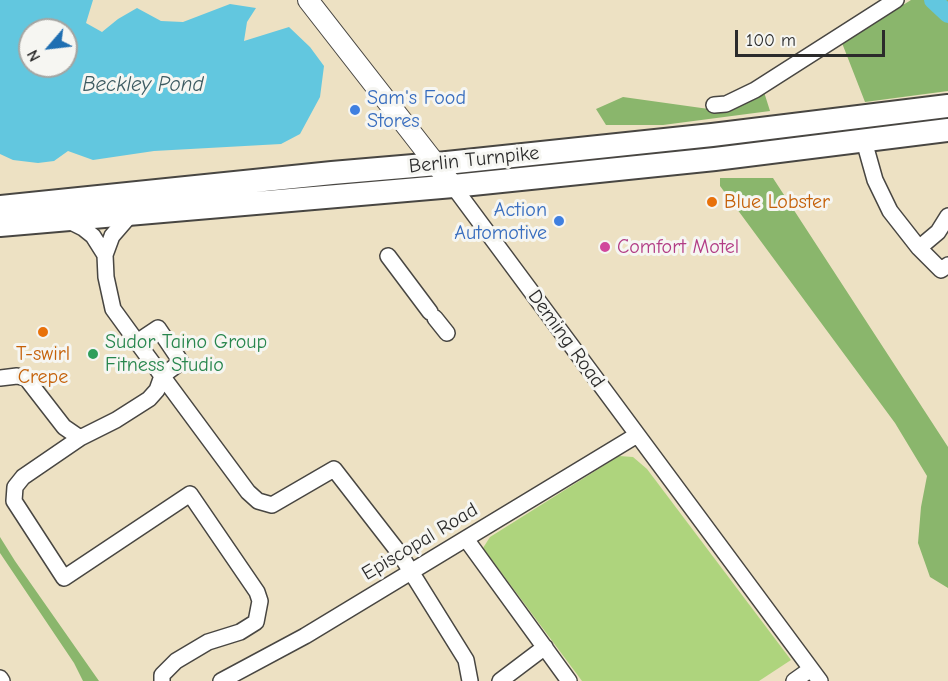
<!DOCTYPE html>
<html>
<head>
<meta charset="utf-8">
<style>
	body { margin:0 }
	#map { position:relative; width:948px; height:681px; overflow:hidden; background:#ede1c3; font-family:"Comic Neue",sans-serif }
	canvas { display:block }
	.north { position:absolute; left:18px; top:18px; width:60px; height:60px; box-sizing:border-box; background:#f6f6f2; border:2px solid #a5a5a2; border-radius:50%; rotate:242deg; font-size:16px; font-weight:700; line-height:24px; text-align:center; color:#2b2b2b }
	.north::after { content:''; display:block; margin:auto; width:21px; height:27px; background:#1f6fb2; clip-path:polygon(50% 0,100% 100%,50% 72%,0 100%) }
	.scale { position:absolute; left:735px; top:30px; width:150px; height:27px; box-sizing:border-box; border:3px solid #2b2b2b; border-top:0; padding-left:8px; font-size:18px; line-height:21px; white-space:nowrap; color:#2b2b2b; -webkit-text-stroke:4px #f6f6f2; paint-order:stroke }
</style>
</head>
<body>
<div id="map">
<canvas width="948" height="681"></canvas>
<div class="north">N</div>
<div class="scale">100 m</div>
</div>
<script>
const g = document.querySelector('canvas').getContext('2d');
g.lineJoin = 'round';
function paint(path, color) { g.fillStyle = color; g.fill(path, 'evenodd'); }
const toPath = rows => new Path2D(rows.map(r => 'M' + r).join(''));
function stroke(path, color, width, dash) { g.strokeStyle = color; g.lineWidth = width; g.lineCap = dash ? 'butt' : 'round'; g.setLineDash(dash || []); g.stroke(path); }
function drawText(font, color, halo, rows, align = 'center') {
  g.font = font + ' "Comic Neue",sans-serif'; g.lineWidth = 6; g.setLineDash([]); g.textBaseline = 'middle'; g.strokeStyle = halo; g.fillStyle = color; for (const [text, x, y, turn = 0] of rows) {
    g.save(); g.translate(x, y); g.rotate((+turn || 0) * Math.PI / 180); g.textAlign = isNaN(turn) ? turn : align; if (halo) g.strokeText(text, 0, 0); g.fillText(text, 0, 0); g.restore();
  }
}
paint(toPath([
	[619,456,633,457,647,469,791,660,759,681,582,681,483,548,490,537]
]), '#aed47d');
paint(toPath([
	[911,0,948,0,948,91,865,102,842,43],
	[764,92,770,111,663,125,606,125,596,109,623,97,723,111],
	[720,178,773,178,948,447,948,588,930,577,918,543,921,507,927,476,895,423,720,186],
	[0,537,15,561,99,681,83,681,74,663,0,553]
]), '#8ab66c');
paint(toPath([
	[0,0,93,0,86,23,102,32,118,19,137,8,161,21,183,22,230,4,256,8,247,22,244,41,289,27,310,47,324,66,320,97,300,134,281,144,154,151,93,160,68,151,54,161,38,163,13,160,0,154],
	[30,30,66,30,66,66,30,66]
]), '#62c7df');
stroke(toPath([
	[933,0,948,14]
]), '#62c7df', 18);
const minor = toPath([
	[714,105,726,104,755,90,896,0],
	[864,141,875,180,890,211,919,248],
	[453,186,820,681],
	[131,214,112,236,105,255,106,277,113,309,137,342,248,492,258,501,272,505,334,469,400,554,466,660,470,681],
	[948,216,938,232,919,248,941,270,948,265],
	[67,220,83,228,93,236,105,255],
	[388,256,430,312],
	[435,318,447,333],
	[0,378,17,376,26,378,64,427,80,438,116,420,149,399,157,390,162,376,181,362,158,328,137,342],
	[80,438,23,477,15,487,14,501,64,578,190,494,257,592,260,601,256,622,240,632,208,642,176,661,162,675,162,681],
	[466,539,569,681],
	[0,678,2,681],
	[221,681,305,636,637,435],
	[500,681,545,647],
	[794,681,811,669]
]);
const major = toPath([
	[308,0,453,186]
]);
const highway = toPath([
	[0,207,332,173,437,164,712,135,948,106],
	[0,225,453,186,715,159,948,130]
]);
stroke(minor, '#484642', 18);
stroke(major, '#484642', 22);
stroke(highway, '#484642', 26);
stroke(minor, '#fff', 15);
stroke(major, '#fff', 20);
stroke(highway, '#fff', 22);
for (const [x, y, r, color] of [
	[355,110,6,"#3f7fe0"],
	[712,202,6,"#e8710a"],
	[559,221,6,"#3f7fe0"],
	[605,247,6,"#d1479c"],
	[43,332,6,"#e8710a"],
	[93,354,6,"#2e9e5b"]
]) { const dot = new Path2D(); dot.arc(x, y, r, 0, 2 * Math.PI); g.fillStyle = color; g.fill(dot); stroke(dot, '#f6f6f2', 2); }
drawText('20px', '#366cbe', '#f6f6f2', [
	["Sam's Food",367,98],
	["Stores",367,121],
	["Action",547,210,"right"],
	["Automotive",547,233,"right"]
], 'left');
drawText('20px', '#2b2b2b', '#f6f6f2', [
	["Berlin Turnpike",474,160,-6],
	["Deming Road",566,339,54],
	["Episcopal Road",420,542,-31]
]);
drawText('20px', '#c56008', '#f6f6f2', [
	["Blue Lobster",724,202],
	["T-swirl",43,354,"center"],
	["Crepe",43,377,"center"]
], 'left');
drawText('20px', '#b23c85', '#f6f6f2', [
	["Comfort Motel",617,247]
], 'left');
drawText('20px', '#27864d', '#f6f6f2', [
	["Sudor Taino Group",105,342],
	["Fitness Studio",105,365]
], 'left');
drawText('italic 21px', '#3c5a61', '#f6f6f2', [
	["Beckley Pond",143,85]
]);
</script>
</body>
</html>
